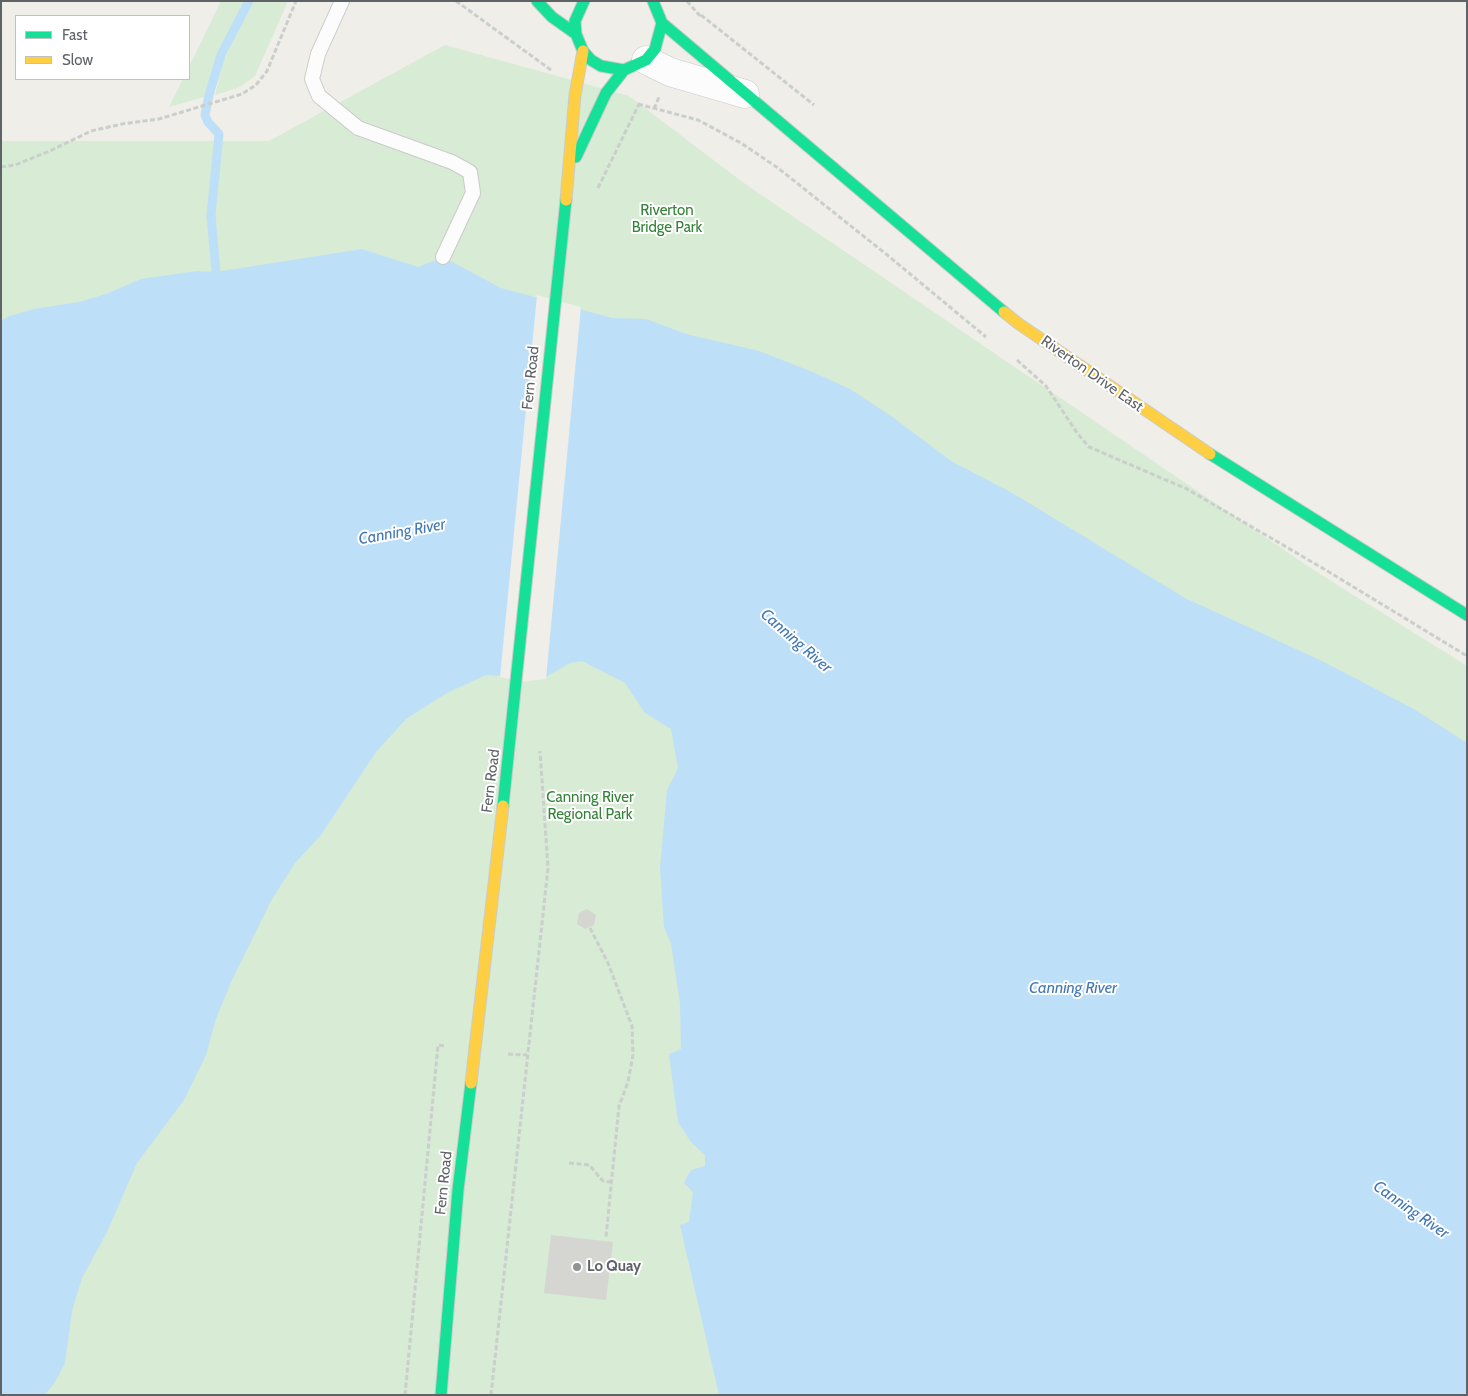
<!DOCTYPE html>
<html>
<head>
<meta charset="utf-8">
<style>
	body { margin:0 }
	#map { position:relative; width:1468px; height:1396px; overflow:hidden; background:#efeee9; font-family:Cabin,sans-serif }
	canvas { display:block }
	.frame { position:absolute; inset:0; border:2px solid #5f6368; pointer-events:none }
	.legend { position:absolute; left:15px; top:15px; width:175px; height:65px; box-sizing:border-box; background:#fff; border:1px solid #bfc1c3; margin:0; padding:6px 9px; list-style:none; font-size:15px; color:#5f6368 }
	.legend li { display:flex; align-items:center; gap:10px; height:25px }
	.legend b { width:25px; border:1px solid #bfc1c3 }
</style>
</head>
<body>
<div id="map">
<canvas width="1468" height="1396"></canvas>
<div class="frame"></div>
<ul class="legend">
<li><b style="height:6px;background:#16e098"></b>Fast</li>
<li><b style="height:6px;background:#ffcf43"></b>Slow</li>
</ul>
</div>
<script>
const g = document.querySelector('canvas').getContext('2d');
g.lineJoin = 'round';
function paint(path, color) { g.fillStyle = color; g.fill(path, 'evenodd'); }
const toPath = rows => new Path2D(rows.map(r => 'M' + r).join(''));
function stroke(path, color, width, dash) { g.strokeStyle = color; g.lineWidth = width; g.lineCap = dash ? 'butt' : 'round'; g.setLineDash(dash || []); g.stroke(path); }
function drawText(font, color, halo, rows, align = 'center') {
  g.font = font + ' Cabin,sans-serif'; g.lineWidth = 4; g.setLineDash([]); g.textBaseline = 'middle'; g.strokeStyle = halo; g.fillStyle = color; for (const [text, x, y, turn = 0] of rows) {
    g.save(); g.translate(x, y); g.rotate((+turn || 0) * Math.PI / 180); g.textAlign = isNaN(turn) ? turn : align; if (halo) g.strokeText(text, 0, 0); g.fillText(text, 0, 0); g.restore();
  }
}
paint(toPath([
	[221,1,245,1,219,52,204,97,169,107,183,79,189,79,189,67],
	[253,1,288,1,255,76,240,87,215,95,223,62],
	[445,45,629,96,741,181,1312,569,1467,666,1467,1395,1,1395,1,141,269,141]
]), '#d7ebd5');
paint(toPath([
	[362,249,418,267,443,257,501,288,612,318,646,319,686,334,759,351,815,373,850,389,891,416,951,461,1014,494,1185,598,1322,661,1412,708,1467,743,1467,1395,719,1395,680,1225,689,1222,693,1192,684,1183,691,1170,705,1166,705,1155,691,1142,678,1122,669,1054,681,1049,680,1003,671,944,664,927,660,868,667,790,678,768,671,729,645,713,625,683,582,661,570,663,542,679,486,675,447,693,406,719,376,752,321,835,295,863,272,899,232,980,216,1019,206,1055,184,1100,137,1163,107,1232,82,1278,72,1311,65,1363,54,1384,44,1395,1,1395,1,321,7,317,34,309,79,302,106,294,141,279,197,271,216,272]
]), '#bedff8');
paint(toPath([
	[537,295,581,307,546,679,522,682,500,677]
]), '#efeee9');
stroke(toPath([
	[216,272,211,215,219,134,208,122,205,115,209,95,221,55,249,1]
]), '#bedff8', 9);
paint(toPath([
	[587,909,596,915,594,925,585,929,577,924,579,913],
	[551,1235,613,1242,606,1300,544,1293]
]), '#d5d5d2');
const lane = toPath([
	[342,1,318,54,312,79,319,96,358,128,452,162,470,172,473,193,443,257]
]);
const street = toPath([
	[646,60,670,72,745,94]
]);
const fast = toPath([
	[537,1,552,17,576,34],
	[584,1,575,21,576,34,583,51,591,60,601,66,624,70,646,60,655,49,662,23,653,1],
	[662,23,1004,312],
	[576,157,606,93,624,70],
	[1210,454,1467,615],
	[503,806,566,200],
	[441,1395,458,1190,471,1083]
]);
const slow = toPath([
	[566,200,575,95,583,51],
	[1004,312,1019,324,1210,454],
	[471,1083,503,806]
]);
stroke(lane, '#cbcbca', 16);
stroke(street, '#cbcbca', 29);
stroke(fast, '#cbcbca', 13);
stroke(slow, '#cbcbca', 13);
stroke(toPath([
	[456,1,551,70],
	[687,1,700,16],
	[701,15,814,105],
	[638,104,698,120,741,143,778,168,886,254,986,337],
	[654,109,659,97],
	[1,167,15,165,52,150,91,131,122,124,159,119,242,94,256,85,267,71,296,1],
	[598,188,639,104],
	[1017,360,1046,386,1077,433,1089,447,1187,489,1324,569,1467,656],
	[590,928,608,963,632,1026,633,1055,628,1082,619,1106,606,1237],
	[508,1054,527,1055],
	[569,1163,589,1165,603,1181,612,1182],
	[405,1395,438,1045,446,1046],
	[491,1395,548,868,540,751]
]), '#cacfcb', 3, [5, 2.5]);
stroke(lane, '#fdfcfc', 14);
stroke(street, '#fdfcfc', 28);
stroke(fast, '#16e098', 11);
stroke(slow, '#ffcf43', 11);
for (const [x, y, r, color] of [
	[577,1267,5,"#919495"]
]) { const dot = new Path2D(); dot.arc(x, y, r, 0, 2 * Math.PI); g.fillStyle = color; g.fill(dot); stroke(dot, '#fff', 2); }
drawText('15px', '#338238', '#fff', [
	["Riverton",667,211],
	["Bridge Park",667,228],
	["Canning River",590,798],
	["Regional Park",590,815]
]);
drawText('15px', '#5f6368', '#fff', [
	["Riverton Drive East",1092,374,35],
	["Fern Road",531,378,-84],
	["Fern Road",491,781,-83],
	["Fern Road",444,1183,-84]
]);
drawText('bold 15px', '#5f6368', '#fff', [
	["Lo Quay",587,1267]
], 'left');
drawText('italic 16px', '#4278b5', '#fff', [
	["Canning River",402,532,-10],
	["Canning River",796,641,41],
	["Canning River",1073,988],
	["Canning River",1411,1210,35]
]);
</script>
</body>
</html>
